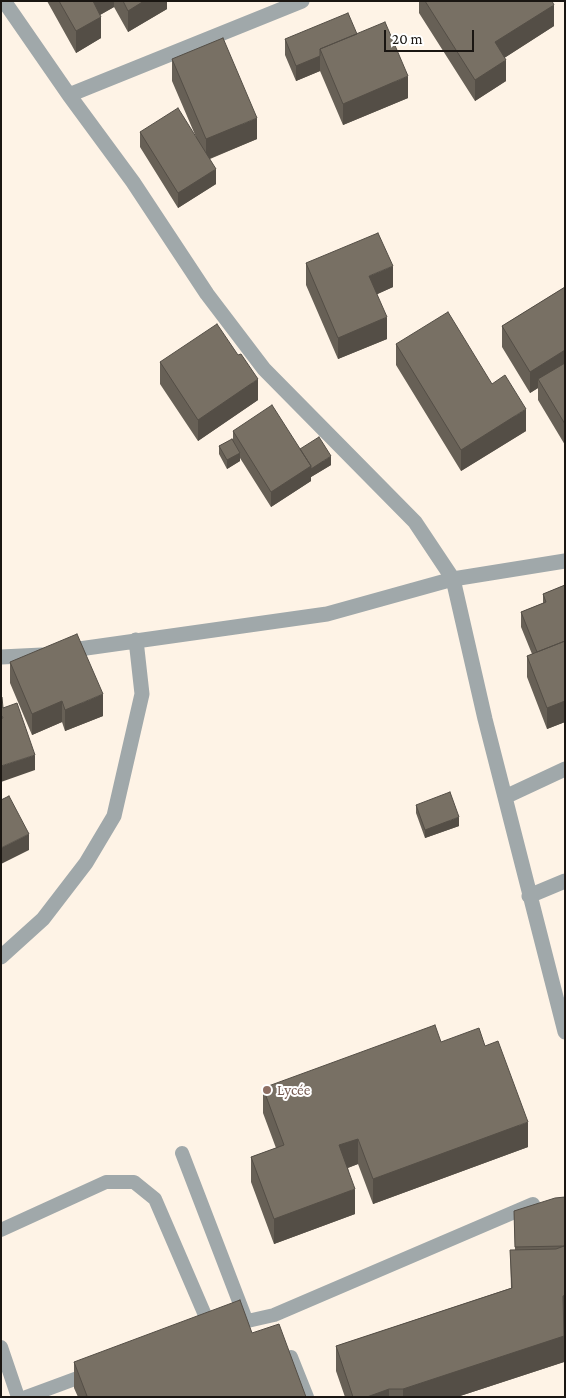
<!DOCTYPE html>
<html>
<head>
<meta charset="utf-8">
<style>
	body { margin:0 }
	#map { position:relative; width:566px; height:1398px; overflow:hidden; background:#fef3e6; font-family:"Crimson Pro",serif }
	canvas { display:block }
	.frame { position:absolute; inset:0; border:2px solid #1a1612; pointer-events:none }
	.scale { position:absolute; left:384px; top:30px; width:90px; height:22px; box-sizing:border-box; border:2px solid #1a1612; border-top:0; padding-left:6px; font-size:15px; line-height:18px; white-space:nowrap; color:#1a1612; -webkit-text-stroke:4px #fff; paint-order:stroke }
</style>
</head>
<body>
<div id="map">
<canvas width="566" height="1398"></canvas>
<div class="frame"></div>
<div class="scale">20 m</div>
</div>
<script>
const g = document.querySelector('canvas').getContext('2d');
g.lineJoin = 'round';
const toPath = rows => new Path2D(rows.map(r => 'M' + r).join(''));
function stroke(path, color, width, dash) { g.strokeStyle = color; g.lineWidth = width; g.lineCap = dash ? 'butt' : 'round'; g.setLineDash(dash || []); g.stroke(path); }
function paint(path, color) { g.fillStyle = color; g.fill(path, 'evenodd'); }
function drawText(font, color, halo, rows, align = 'center') {
  g.font = font + ' "Crimson Pro",serif'; g.lineWidth = 4; g.setLineDash([]); g.textBaseline = 'middle'; g.strokeStyle = halo; g.fillStyle = color; for (const [text, x, y, turn = 0] of rows) {
    g.save(); g.translate(x, y); g.rotate((+turn || 0) * Math.PI / 180); g.textAlign = isNaN(turn) ? turn : align; if (halo) g.strokeText(text, 0, 0); g.fillText(text, 0, 0); g.restore();
  }
}
stroke(toPath([
	[182,1153,245,1317],
	[1,1230,106,1182,134,1182,155,1199,211,1329],
	[230,1325,274,1315,533,1204],
	[1,1347,18,1397],
	[291,1357,307,1397],
	[26,1397,91,1373]
]), '#a0a8aa', 14);
stroke(toPath([
	[4,1,69,95,133,182,207,294,264,369,415,522,453,579,485,719,565,1032],
	[69,95,302,1],
	[65,651,327,614,453,579,565,561],
	[1,657,42,655],
	[505,797,565,769],
	[529,896,565,881],
	[1,957,43,919,86,863,114,816,142,694,136,640]
]), '#a0a8aa', 15);
paint(toPath([
	[47,1,167,1,167,9,128,32,114,7,100,15,101,38,76,53],
	[419,1,552,1,554,26,504,58,506,81,475,101,419,13],
	[357,34,408,98,343,125,320,71,296,81,285,55,285,39],
	[172,59,257,139,210,159,216,184,178,208,140,147,140,132,196,137,172,81],
	[306,263,393,287,377,294,387,339,338,359,306,285],
	[565,287,565,445,538,400,538,388,530,393,502,347,502,326],
	[396,344,492,384,526,431,461,471,396,365],
	[238,355,258,400,198,441,160,384,160,362],
	[233,431,300,449,331,465,311,477,311,481,271,507,240,458,240,461,227,469,219,454,219,446,233,439],
	[565,585,565,722,547,729,527,677,527,656,532,654,521,627,521,612,543,603,543,594],
	[10,662,103,716,65,731,62,722,32,735,10,683],
	[416,805,459,826,425,838,416,813],
	[441,1042,485,1046,528,1147,373,1204,358,1164,348,1168,355,1214,274,1244,251,1182,251,1157,276,1148,263,1113,263,1088],
	[565,1197,564,1362,457,1397,345,1397,336,1371,336,1346,511,1288,510,1250,515,1250,514,1211],
	[252,1333,306,1397,78,1397,74,1388,74,1362]
]), '#676056');
paint(toPath([
	[91,1,114,1,114,7,91,20],
	[144,1,167,1,167,9,128,32,128,11],
	[554,5,554,26,495,64,495,42],
	[101,17,101,38,76,53,76,31],
	[320,56,320,71,296,81,296,66],
	[506,60,506,81,475,101,475,80],
	[408,76,408,98,343,125,343,104],
	[257,118,257,139,206,160,206,139],
	[216,169,216,184,178,208,178,193],
	[393,266,393,287,369,298,369,276],
	[387,317,387,339,338,359,338,338],
	[565,350,565,372,538,379,538,388,530,393,530,372],
	[258,379,258,400,198,441,198,420],
	[526,409,526,431,461,471,461,450],
	[240,453,240,461,227,469,227,460],
	[331,456,331,465,311,477,311,469],
	[311,466,311,481,271,507,271,492],
	[103,694,103,716,65,731,65,710],
	[62,701,62,722,32,735,32,714],
	[565,701,565,722,547,729,547,708],
	[35,755,35,770,1,782,1,766],
	[459,817,459,826,425,838,425,830],
	[29,834,29,850,1,864,1,848],
	[528,1122,528,1147,373,1204,373,1179],
	[358,1139,358,1164,339,1171,339,1145],
	[355,1189,355,1214,274,1244,274,1219],
	[565,1295,565,1320,563,1321,563,1296],
	[564,1336,564,1362,457,1397,403,1397,403,1389],
	[389,1389,389,1397,367,1397]
]), '#544e46');
const building = toPath([
	[59,1,93,1,101,17,76,31,59,1],
	[123,1,144,1,128,11,123,1],
	[425,1,552,1,554,5,495,42,506,60,475,80,425,1],
	[348,13,357,34,320,49,320,56,296,66,285,39,348,13],
	[385,22,408,76,343,104,320,49,385,22],
	[223,38,257,118,206,139,172,59,223,38],
	[178,108,216,169,178,193,140,132,178,108],
	[378,233,393,266,369,276,387,317,338,338,306,263,378,233],
	[565,287,565,350,530,372,502,326,565,287],
	[448,312,492,384,505,375,526,409,461,450,396,344,448,312],
	[217,324,238,355,241,354,258,379,198,420,160,362,217,324],
	[565,363,565,424,538,379,565,363],
	[272,405,311,466,271,492,233,431,272,405],
	[319,437,331,456,311,469,311,466,300,449,319,437],
	[232,439,240,453,227,460,219,446,232,439],
	[565,585,565,641,537,652,521,612,546,602,543,594,565,585],
	[77,634,103,694,65,710,62,701,32,714,10,662,77,634],
	[565,641,565,701,547,708,527,656,565,641],
	[1,697,2,697,3,708,17,703,35,755,1,766,1,718,3,718,2,716,1,716,1,697],
	[450,792,459,817,425,830,416,805,450,792],
	[9,796,29,834,1,848,1,800,9,796],
	[435,1025,441,1042,479,1028,485,1046,498,1041,528,1122,373,1179,358,1139,339,1145,355,1189,274,1219,251,1157,284,1145,263,1088,435,1025],
	[565,1197,565,1295,563,1296,564,1336,403,1389,389,1389,367,1397,353,1397,336,1346,512,1288,510,1250,556,1249,564,1246,515,1247,514,1211,555,1198,565,1197],
	[240,1300,252,1333,279,1324,306,1397,83,1397,87,1396,74,1362,240,1300]
]);
paint(building, '#787064');
stroke(building, '#544e46', 1);
for (const [x, y, r, color] of [
	[267,1090,5,"#8d6e63"]
]) { const dot = new Path2D(); dot.arc(x, y, r, 0, 2 * Math.PI); g.fillStyle = color; g.fill(dot); stroke(dot, '#fff', 2); }
drawText('15px', '#785e54', '#fff', [
	["Lycée",277,1090]
], 'left');
</script>
</body>
</html>
